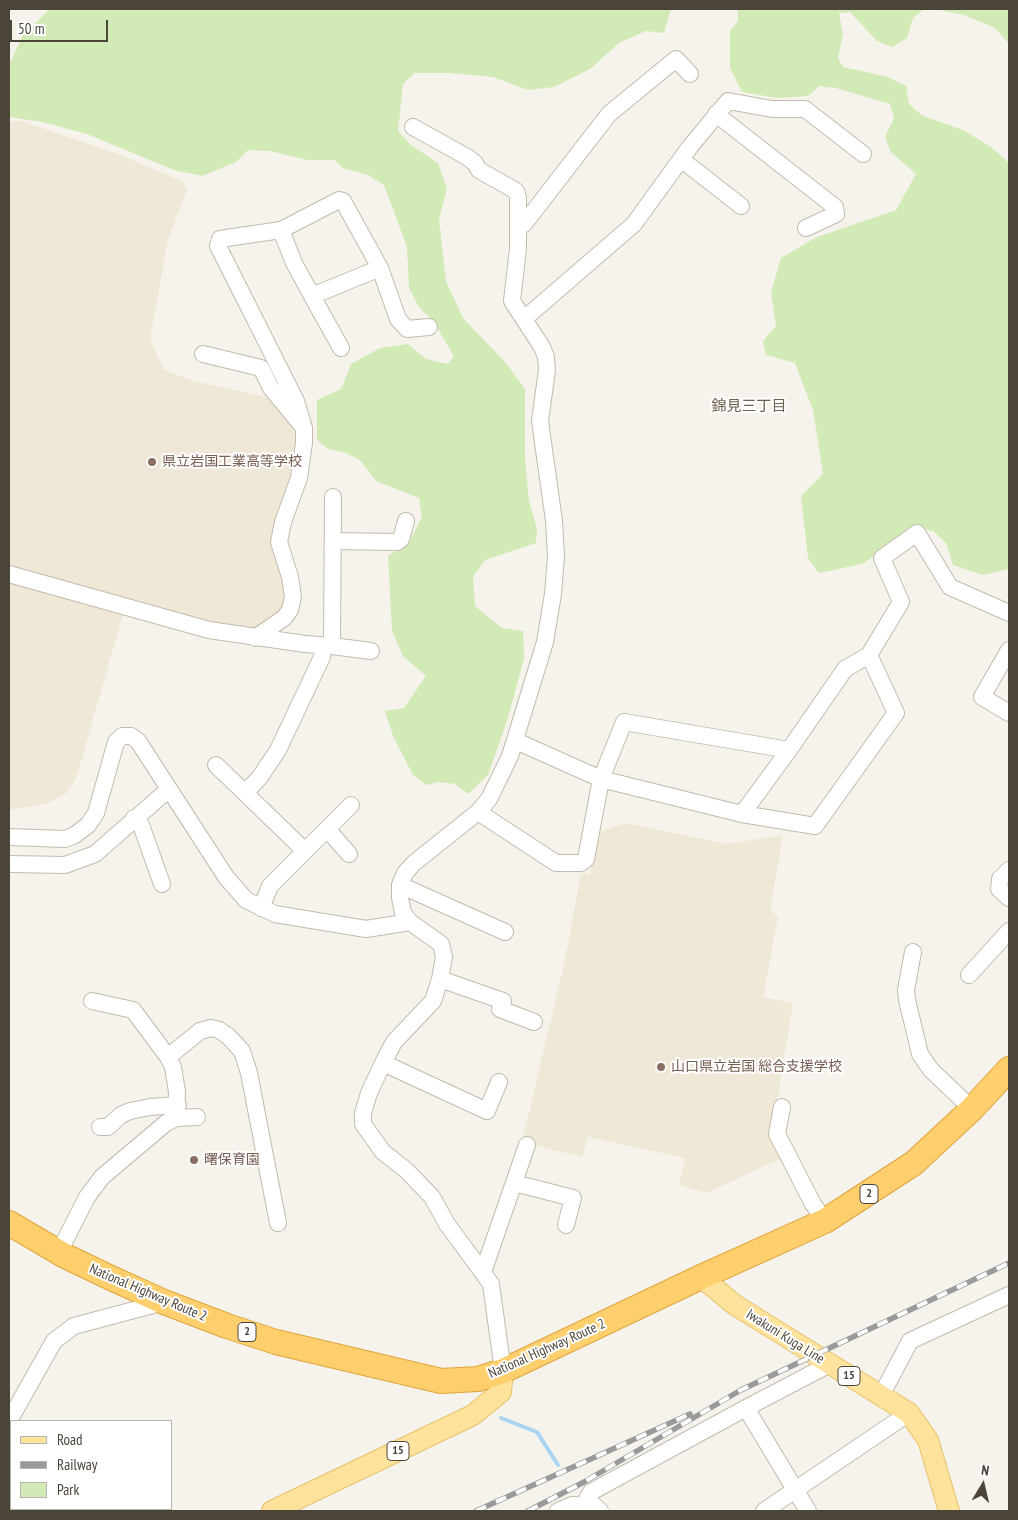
<!DOCTYPE html>
<html>
<head>
<meta charset="utf-8">
<style>
	body { margin:0 }
	#map { position:relative; width:1018px; height:1520px; overflow:hidden; background:#f6f3ec; font-family:"PT Sans Narrow",sans-serif }
	canvas { display:block }
	.frame { position:absolute; inset:0; border:10px solid #4b4439; pointer-events:none }
	.legend { position:absolute; left:10px; top:1420px; width:162px; height:90px; box-sizing:border-box; background:#fff; border:1px solid #b7b4b0; margin:0; padding:6px 9px; list-style:none; font-size:15px; color:#4b4439 }
	.legend li { display:flex; align-items:center; gap:10px; height:25px }
	.legend b { width:25px; border:1px solid #b7b4b0 }
	.north { position:absolute; left:958px; top:1460px; width:50px; height:50px; -webkit-text-stroke:4px #fff; paint-order:stroke; rotate:9deg; font-size:14px; font-weight:700; line-height:20px; text-align:center; color:#4b4439 }
	.north::after { content:''; display:block; margin:auto; width:18px; height:22px; background:#4b4439; clip-path:polygon(50% 0,100% 100%,50% 72%,0 100%) }
	.scale { position:absolute; left:10px; top:20px; width:98px; height:22px; box-sizing:border-box; border:2px solid #4b4439; border-top:0; padding-left:6px; font-size:15px; line-height:18px; white-space:nowrap; color:#4b4439; -webkit-text-stroke:4px #fff; paint-order:stroke }
</style>
</head>
<body>
<div id="map">
<canvas width="1018" height="1520"></canvas>
<div class="frame"></div>
<ul class="legend">
<li><b style="height:6px;background:#ffe39c"></b>Road</li>
<li><b style="height:6px;background:#9a9a9a"></b>Railway</li>
<li><b style="height:14px;background:#d2eab5"></b>Park</li>
</ul>
<div class="north">N</div>
<div class="scale">50 m</div>
</div>
<script>
const g = document.querySelector('canvas').getContext('2d');
g.lineJoin = 'round';
function paint(path, color) { g.fillStyle = color; g.fill(path, 'evenodd'); }
const toPath = rows => new Path2D(rows.map(r => 'M' + r).join(''));
function stroke(path, color, width, dash) { g.strokeStyle = color; g.lineWidth = width; g.lineCap = dash ? 'butt' : 'round'; g.setLineDash(dash || []); g.stroke(path); }
function drawText(font, color, halo, rows, align = 'center') {
  g.font = font + ' "PT Sans Narrow","Noto Sans JP",sans-serif'; g.lineWidth = 4; g.setLineDash([]); g.textBaseline = 'middle'; g.strokeStyle = halo; g.fillStyle = color; for (const [text, x, y, turn = 0] of rows) {
    g.save(); g.translate(x, y); g.rotate((+turn || 0) * Math.PI / 180); g.textAlign = isNaN(turn) ? turn : align; if (halo) g.strokeText(text, 0, 0); g.fillText(text, 0, 0); g.restore();
  }
}
paint(toPath([
	[22,121,115,153,182,181,187,190,168,240,150,339,164,370,194,381,270,398,293,429,297,448,295,476,271,536,287,594,284,609,277,618,253,629,233,628,126,603,76,779,64,795,45,804,9,810,9,122],
	[625,823,727,844,783,835,770,909,778,917,763,997,793,1003,772,1132,784,1157,706,1193,679,1185,685,1158,588,1137,582,1157,522,1142,564,964,581,874,590,874,598,832]
]), '#efe8d6');
paint(toPath([
	[50,9,671,9,664,33,646,31,619,43,590,69,554,87,528,90,493,77,450,73,414,73,403,84,398,131,411,145,438,163,447,189,439,219,446,281,463,318,505,362,525,389,525,459,529,501,537,529,536,543,485,560,473,577,475,606,502,628,523,631,524,659,507,721,488,775,468,794,455,784,439,782,426,785,413,775,393,736,385,711,404,708,426,676,403,656,392,631,388,556,409,542,422,517,419,498,376,481,360,460,346,453,328,449,317,440,317,400,341,389,351,364,380,348,408,344,426,359,448,364,454,356,434,322,419,307,409,288,407,247,384,185,368,175,343,168,334,160,307,160,270,151,248,150,236,162,202,176,174,170,87,134,42,122,9,117,9,65,23,35],
	[738,9,924,9,913,18,907,38,892,47,877,41,850,12,839,13,843,34,838,58,843,67,888,77,906,86,909,104,923,116,963,130,991,147,1009,163,1009,569,983,575,953,565,946,543,933,531,916,528,862,564,819,573,808,558,801,496,823,474,813,410,795,363,766,355,763,341,776,326,771,292,781,258,817,237,896,210,916,174,891,152,885,137,894,118,890,104,836,88,820,86,808,96,777,98,742,92,730,68,730,31,738,21],
	[935,9,1009,9,1009,44,995,28,964,15]
]), '#d2eab5');
stroke(toPath([
	[501,1418,537,1432,558,1465]
]), '#a9d4f2', 4);
const minor = toPath([
	[716,114,835,207,836,214,806,228],
	[413,127,467,157,475,163,479,170,516,191,518,197,518,249,512,301,542,347,546,357,547,370,540,421,554,521,556,556,553,594,545,642,510,756,489,799,478,812,414,863,405,873,400,885,400,898,403,913,410,922,441,944,444,957,440,979,433,1001,394,1042,383,1063,369,1093,363,1113,363,1124,383,1152,406,1170,432,1197,447,1224,491,1284,503,1371],
	[682,160,741,206],
	[519,225,524,224,609,114,676,59,690,74],
	[281,230,294,263,312,296],
	[524,319,634,224,689,148,728,101,772,109,805,109,863,154],
	[341,348,312,296,380,268],
	[203,354,261,368,271,388,304,428,304,443,299,478,283,522,279,542,290,577,293,597,290,610,284,618,255,638],
	[304,428,296,401,218,246,220,239,281,230,339,200,343,201,380,268,398,319,407,329,429,327],
	[333,541,397,542,401,539,406,521],
	[9,574,209,630,305,644,332,646,333,497],
	[332,646,371,651],
	[1009,650,982,697,1009,713],
	[516,741,601,779,742,814,815,826,896,713,869,655],
	[216,765,305,851],
	[245,793,260,777,278,750,322,657,323,646],
	[478,812,556,863,581,863,586,859,601,779,624,722,789,750],
	[742,814,789,750,845,669,869,655,901,602,882,558,917,533,950,587,1009,613],
	[134,818,141,825,162,884],
	[327,829,349,854],
	[9,837,65,839,75,835,88,825,96,813,116,742,122,736,131,736,138,741,226,877,246,900,275,914,366,929,410,922],
	[9,864,65,865,95,854,169,789],
	[1009,870,1000,879,999,889,1009,898],
	[400,885,505,932],
	[261,908,270,886,351,805],
	[913,952,906,990,907,1000,920,1054,931,1070,972,1109],
	[969,975,1009,931],
	[440,979,503,1001,500,1009,534,1022],
	[92,1001,133,1010,168,1057,173,1067,177,1092,176,1118],
	[168,1057,200,1031,211,1028,219,1030,228,1036,242,1051,249,1073,278,1223],
	[383,1063,487,1111,499,1082],
	[782,1107,777,1134,813,1204,825,1221],
	[100,1127,108,1127,121,1115,130,1111,150,1107,178,1105],
	[514,1183,573,1198,566,1225],
	[59,1252,87,1197,102,1177,166,1123,176,1118,197,1117],
	[483,1272,527,1145],
	[882,1394,910,1341,1009,1295],
	[746,1408,808,1511],
	[9,1421,54,1341,74,1326,164,1302],
	[9,1485,11,1490],
	[20,1509,21,1511],
	[69,1511,69,1509],
	[558,1511,572,1505,587,1506,591,1503],
	[600,1511,587,1499,591,1492,746,1408,830,1364],
	[764,1511,909,1413]
]);
const major = toPath([
	[701,1277,735,1305,909,1413,928,1440,949,1511],
	[272,1511,473,1415,501,1392,503,1371]
]);
const highway = toPath([
	[9,1223,65,1256,111,1278,164,1302,227,1326,276,1342,441,1381,478,1379,503,1371,701,1277,825,1221,914,1163,972,1109,1009,1069]
]);
stroke(minor, '#c2bbae', 18);
stroke(major, '#e6c16a', 22);
stroke(highway, '#e0a43c', 26);
stroke(minor, '#fff', 16);
stroke(major, '#ffe39c', 20);
stroke(highway, '#ffcf6e', 24);
const rail = toPath([
	[476,1511,690,1414],
	[528,1511,584,1482,741,1390,1009,1263]
]);
stroke(rail, '#9a9a9a', 5.5);
stroke(rail, '#fff', 4, [11]);
for (const [x, y, r, color] of [
	[152,462,5,"#8d6e63"],
	[661,1067,5,"#8d6e63"],
	[194,1160,5,"#8d6e63"]
]) { const dot = new Path2D(); dot.arc(x, y, r, 0, 2 * Math.PI); g.fillStyle = color; g.fill(dot); stroke(dot, '#fff', 2); }
for (const [x, y, w] of [
	[869,1194,18],
	[247,1332,18],
	[849,1376,22],
	[398,1451,22]
]) { const box = new Path2D(); box.roundRect(x - w / 2, y - 9.5, w, 19, 4); g.fillStyle = '#fff'; g.fill(box); stroke(box, '#4b4439', 1); }
drawText('bold 12px', '#4b4439', null, [
	["2",869,1194],
	["2",247,1332],
	["15",849,1376],
	["15",398,1451]
]);
drawText('14px', '#785e54', '#fff', [
	["県立岩国工業高等学校",162,462],
	["山口県立岩国 総合支援学校",671,1067],
	["曙保育園",204,1160]
], 'left');
drawText('14px', '#4b4439', '#fff', [
	["National Highway Route 2",148,1293,23],
	["Iwakuni Kuga Line",785,1337,32],
	["National Highway Route 2",547,1349,-24]
]);
drawText('15px', '#6e6250', '#fff', [
	["錦見三丁目",749,407]
]);
</script>
</body>
</html>
